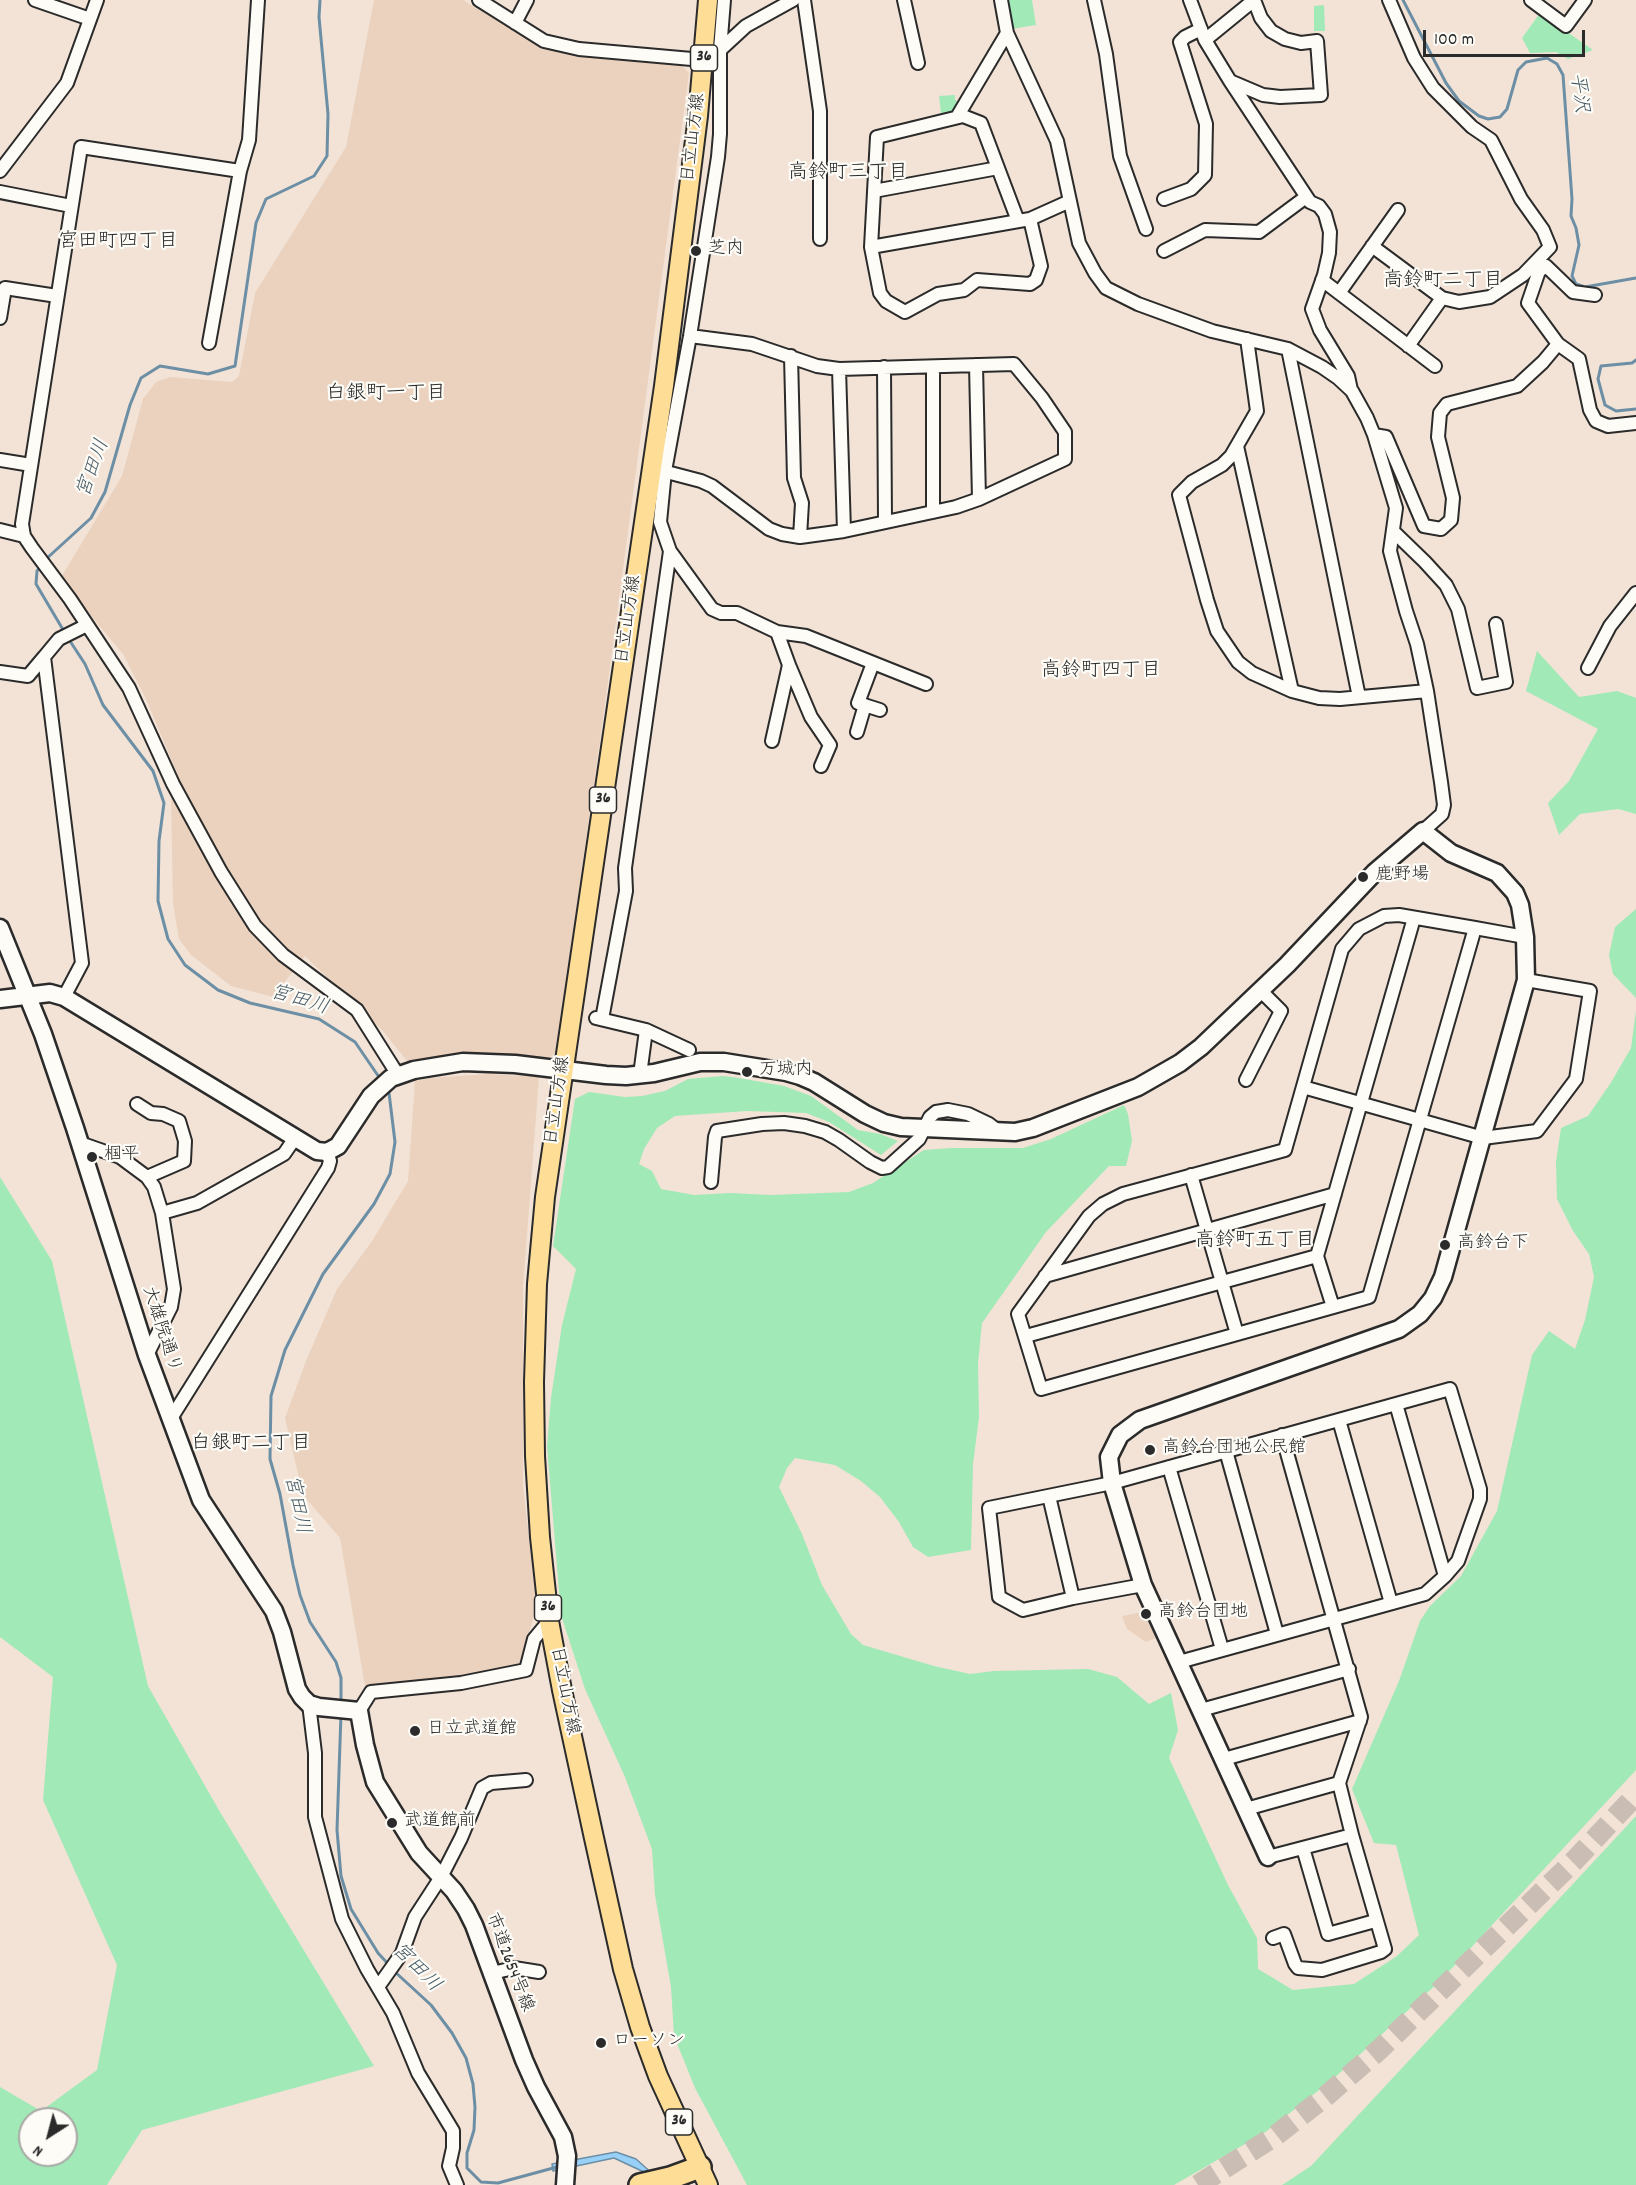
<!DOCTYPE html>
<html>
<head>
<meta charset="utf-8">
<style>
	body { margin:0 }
	#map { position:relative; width:1636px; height:2185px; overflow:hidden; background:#f2e3d6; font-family:Dekko,sans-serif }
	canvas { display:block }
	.north { position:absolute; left:18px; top:2107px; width:60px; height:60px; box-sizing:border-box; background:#fdfcf7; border:2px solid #a9a8a5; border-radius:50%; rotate:216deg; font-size:16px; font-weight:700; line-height:24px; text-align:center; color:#2b2b2b }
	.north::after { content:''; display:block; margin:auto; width:21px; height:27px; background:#2b2b2b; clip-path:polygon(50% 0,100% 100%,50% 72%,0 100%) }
	.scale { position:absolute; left:1423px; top:30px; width:162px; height:27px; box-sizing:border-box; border:3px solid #2b2b2b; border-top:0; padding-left:8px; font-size:18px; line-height:21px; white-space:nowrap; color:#2b2b2b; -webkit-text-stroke:4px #fdfcf7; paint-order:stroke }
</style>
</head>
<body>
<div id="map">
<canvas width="1636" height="2185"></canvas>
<div class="north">N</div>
<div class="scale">100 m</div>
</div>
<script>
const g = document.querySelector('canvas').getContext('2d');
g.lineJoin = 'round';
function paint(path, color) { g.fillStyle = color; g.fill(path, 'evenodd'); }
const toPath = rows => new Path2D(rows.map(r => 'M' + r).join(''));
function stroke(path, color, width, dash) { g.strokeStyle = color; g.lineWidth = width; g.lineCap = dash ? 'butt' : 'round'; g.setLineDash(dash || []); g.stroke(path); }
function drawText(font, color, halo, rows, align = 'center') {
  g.font = font + ' Dekko,"Klee One",sans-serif'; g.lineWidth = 4.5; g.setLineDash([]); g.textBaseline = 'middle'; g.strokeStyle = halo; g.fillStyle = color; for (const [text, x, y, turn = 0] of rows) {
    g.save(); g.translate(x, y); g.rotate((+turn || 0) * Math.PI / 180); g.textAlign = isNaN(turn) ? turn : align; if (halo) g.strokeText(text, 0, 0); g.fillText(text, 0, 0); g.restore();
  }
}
paint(toPath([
	[374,0,463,0,540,47,583,55,679,63,689,73,603,719,556,1053,545,1060,478,1054,407,1061,383,1031,305,956,273,997,231,986,191,955,179,939,173,904,171,796,183,788,147,701,123,654,60,579,122,476,143,399,156,382,170,377,232,382,239,376,255,293,346,147],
	[488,1074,539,1077,523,1287,523,1486,537,1606,520,1663,470,1678,439,1683,365,1686,340,1538,303,1495,285,1418,306,1361,337,1289,372,1241,408,1181,415,1081,429,1078],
	[1148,1611,1158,1637,1146,1642,1127,1629,1122,1616]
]), '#ead2bf');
paint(toPath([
	[1005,0,1032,0,1036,25,1011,29],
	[1324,5,1325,31,1314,31,1314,6],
	[1540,13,1593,50,1568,59,1556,52,1530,53,1522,38],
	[955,95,955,100,964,105,942,121,939,96],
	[1537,651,1579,697,1617,691,1636,698,1636,814,1618,809,1580,814,1559,835,1548,803,1569,781,1598,729,1526,691],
	[1636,909,1636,998,1613,974,1609,955,1615,927],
	[1636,1011,1636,1770,1440,1981,1332,2080,1264,2133,1174,2185,747,2185,695,2088,674,2036,671,1987,655,1895,652,1849,625,1777,585,1689,561,1615,547,1446,551,1398,562,1325,576,1269,553,1246,575,1099,589,1092,625,1097,642,1096,665,1091,688,1079,723,1076,739,1078,784,1086,811,1096,858,1130,880,1134,898,1141,881,1155,829,1122,806,1113,747,1111,675,1116,657,1128,644,1149,639,1164,652,1171,661,1189,694,1195,730,1193,771,1195,849,1192,873,1183,924,1150,952,1148,1023,1148,1051,1139,1124,1105,1128,1114,1132,1141,1126,1166,1109,1166,1046,1232,982,1323,978,1363,979,1417,973,1464,971,1550,928,1557,913,1547,899,1522,880,1497,861,1481,835,1465,795,1458,787,1468,779,1487,802,1534,822,1585,851,1634,863,1645,934,1666,970,1674,994,1671,1088,1669,1117,1677,1149,1704,1171,1693,1178,1730,1169,1758,1228,1885,1257,1938,1258,1969,1293,1990,1354,1984,1397,1956,1419,1935,1396,1845,1374,1843,1352,1789,1399,1681,1420,1621,1430,1606,1461,1576,1497,1511,1532,1355,1549,1331,1575,1349,1585,1320,1594,1277,1589,1254,1573,1231,1557,1199,1556,1162,1561,1128,1588,1116,1610,1084,1631,1048],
	[0,1177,52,1261,148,1686,220,1812,374,2066,142,2130,107,2185,0,2185,0,2087,41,2111,97,2070,117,1965,43,1800,53,1677,0,1637],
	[30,2119,66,2119,66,2155,30,2155],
	[1636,1816,1636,2185,1282,2185,1311,2166]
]), '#a1e9b7');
const water = toPath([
	[616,2152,636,2159,665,2185,657,2185,644,2172,614,2158,553,2171,552,2164,616,2152]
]);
paint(water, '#97d1f7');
stroke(water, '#6c8fa5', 1.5);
stroke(toPath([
	[1403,0,1446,83,1459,101,1479,116,1488,119,1500,117,1507,109,1518,70,1526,62,1547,58,1557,64,1563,75,1572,199,1571,216,1576,228,1579,245,1572,276,1576,284,1585,287,1636,278],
	[1636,360,1632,363,1601,366,1598,379,1605,405,1616,411,1636,409],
	[45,560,91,518,105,492,130,405,141,378,160,366,208,374,235,366,256,223,266,199,314,176,327,156,328,114,319,17,320,0],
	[42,565,37,571,36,584,65,633],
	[68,638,85,664,103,705,153,771,164,803,159,841,158,901,168,939,185,965,218,990,250,1003,319,1019,355,1042,381,1080],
	[341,1704,341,1678,336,1662,310,1622,300,1595,293,1565,280,1494,270,1459,271,1396,285,1350,323,1274,374,1204,390,1174,395,1142,389,1093,386,1088],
	[341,1714,337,1830,341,1876,351,1909,378,1953,390,1966],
	[394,1971,431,2005,452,2033,466,2058,473,2084,475,2107,474,2130,467,2153,467,2168,481,2182,498,2183,557,2167]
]), '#6c8fa5', 3);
stroke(toPath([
	[1198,2185,1275,2136,1326,2096,1380,2049,1573,1862,1636,1795]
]), '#cabeb4', 21, [21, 10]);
const street = toPath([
	[35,0,90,19],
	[479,0,544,41,579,49,703,60],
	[804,0,820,111,820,239],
	[904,0,918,63],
	[1001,0,1007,33,1057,141,1079,243,1095,273,1106,288,1138,304,1212,331,1288,349,1322,367,1338,378,1352,391,1367,418,1374,435,1396,508,1390,551,1406,611,1417,644,1427,691,1441,782,1444,805,1442,814,1423,831],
	[1094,0,1106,54,1120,156,1146,229],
	[1190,0,1205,40,1230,81,1310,202,1319,206,1325,214,1330,232,1329,253,1324,275,1312,309,1320,330,1348,376,1351,390],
	[1389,0,1414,58,1433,88,1472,127,1491,140,1521,199,1543,230,1550,247,1523,275,1490,297,1459,302,1442,298],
	[1531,0,1566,26,1585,0],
	[515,23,527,0],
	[1205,40,1254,0],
	[720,50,746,26,793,0],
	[1230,81,1263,95,1280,97,1321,95,1317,41,1301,43,1285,39,1271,31,1261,18,1254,0],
	[957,117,1007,33],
	[0,171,67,83,97,0],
	[240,171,81,147,22,524,24,536,32,548,70,599,129,688,173,784,221,872,255,926,283,955,357,1010,398,1075],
	[874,191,998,168],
	[0,192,71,206],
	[1164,199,1191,189,1205,175,1206,124,1180,42,1185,37,1201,29],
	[1018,221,981,123,963,116,877,137,871,247,880,293,886,301,905,312,938,294,964,290,977,280,1030,284,1036,280,1041,266,1030,219],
	[1372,246,1442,298,1408,346],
	[871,247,1030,219,1070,201],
	[1164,251,1205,230,1259,232,1306,197],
	[1322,280,1435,366],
	[1339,293,1398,210],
	[0,318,5,288,57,296],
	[1247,339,1257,411,1231,456,1222,465,1192,482,1179,495,1207,600,1217,631,1238,662,1252,673,1292,691,1319,698,1340,699,1427,691],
	[209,343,240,171,249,140,258,0],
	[1558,344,1528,303,1539,271,1546,266,1573,292,1595,295],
	[1288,349,1359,697],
	[791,356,794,478,802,503,800,537],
	[976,365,979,499],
	[884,367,885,521],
	[933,367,933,512],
	[839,369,844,531],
	[1374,435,1386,437,1424,526,1441,529,1451,520,1453,498,1438,437,1440,413,1447,404,1517,386,1543,362,1558,344,1579,359,1590,410,1596,421,1608,426,1636,423],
	[1237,446,1292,691],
	[0,460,31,465],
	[659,470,701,481,712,486,769,529,782,534,800,537,844,531,956,507,979,499,1065,459,1065,432,1042,398,1014,364,839,369,817,366,752,344,690,336],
	[0,530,24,536],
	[1393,531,1425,562,1446,585,1458,609,1477,688,1506,682,1496,624],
	[670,551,712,609,721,613,737,613,777,632,806,636,926,684],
	[873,663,858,703,880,710],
	[789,665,811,717,830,745,821,766],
	[1588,668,1610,626,1636,593],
	[0,672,28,676,44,657],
	[857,732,865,705],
	[772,741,789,665,777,632],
	[1475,928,1369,1297,1041,1389,1018,1314,1089,1216,1103,1204,1123,1194,1285,1150,1342,949,1359,929,1384,916,1399,915,1475,928,1525,937],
	[64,997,82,963,44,657,59,639,87,625],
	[596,1018,646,1030,689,1050],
	[602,1019,626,891,625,868,670,551,660,522,665,471,690,336,718,157,720,134,720,50,724,0],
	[640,1075,646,1030],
	[1246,1080,1281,1011,1260,990],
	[1303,1087,1483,1138,1537,1131,1576,1079,1590,991,1526,980],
	[137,1104,151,1113,163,1114,179,1121,185,1141,184,1161,147,1177],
	[80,1143,120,1157,147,1177,154,1187,162,1213,174,1289,171,1307,147,1355],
	[1191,1175,1237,1334],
	[711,1182,715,1137,717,1131,762,1124,784,1123,805,1126,825,1132,839,1140,870,1162,882,1168,888,1167,919,1139,930,1117,936,1112,948,1110,968,1114,989,1124,998,1131],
	[162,1213,197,1203,284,1154,295,1138],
	[1045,1276,1335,1194],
	[1333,1307,1317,1256,1414,918],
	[1026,1336,1317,1256],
	[1396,1404,1445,1576],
	[170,1420,328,1168,330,1161,327,1152],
	[1339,1420,1391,1603],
	[1226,1451,1277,1634],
	[1169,1467,1222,1649],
	[1049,1496,1073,1598],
	[1143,1585,1073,1598,1023,1610,999,1597,989,1508,1112,1483,1450,1389,1480,1489,1480,1499,1458,1561,1445,1576,1425,1594,1179,1662],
	[309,1704,315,1753,315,1817,342,1919,367,1969,393,2013,418,2073,453,2131,453,2148,449,2166,457,2185],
	[1201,1710,1349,1669],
	[359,1711,371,1692,461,1683,526,1670,534,1639,549,1621],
	[1224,1759,1360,1721],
	[1246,1809,1339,1783],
	[1303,1848,1328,1934,1375,1921],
	[1268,1857,1352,1835,1339,1783,1361,1717,1282,1435],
	[1273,1938,1284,1934,1295,1964,1298,1968,1322,1970,1381,1952,1385,1949,1352,1835],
	[492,1973,514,1968,539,1972],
	[378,1987,402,1953,415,1917,441,1877,461,1838,482,1788,491,1783,526,1780]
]);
const secondary = toPath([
	[0,928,43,1034,75,1128,147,1355,201,1500,274,1611,282,1632,297,1689,302,1697,309,1704,319,1707,359,1711,365,1745,375,1782,419,1853,454,1891,466,1909,474,1925,524,2060,536,2087,563,2137,567,2156,565,2185],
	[0,999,50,993,64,997,317,1151,327,1152,338,1146,371,1096,391,1078,414,1070,463,1062,515,1064,606,1075,626,1076,654,1073,700,1062,724,1062,786,1072,800,1076,814,1082,865,1114,884,1123,901,1127,1015,1132,1033,1128,1138,1087,1180,1063,1201,1047,1287,965,1375,872,1423,831,1451,853,1497,873,1515,893,1520,905,1525,937,1526,980,1443,1277,1433,1298,1420,1314,1399,1329,1140,1420,1120,1435,1109,1457,1112,1483,1143,1585,1268,1857]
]);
const primary = toPath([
	[708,2185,658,2076,640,2027,623,1969,594,1838,562,1690,549,1621,540,1537,535,1456,534,1382,537,1284,545,1197,664,386,698,116,708,0]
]);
const highway = toPath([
	[640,2185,670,2178,700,2167]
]);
stroke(street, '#2b2b2b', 16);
stroke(secondary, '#2b2b2b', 21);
stroke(primary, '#2b2b2b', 22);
stroke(highway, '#2b2b2b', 26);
stroke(street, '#fdfcf7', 12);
stroke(secondary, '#fdfcf7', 16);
stroke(primary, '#fedd96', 18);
stroke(highway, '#fedd96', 21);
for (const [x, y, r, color] of [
	[696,251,6,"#2b2b2b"],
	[1363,877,6,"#2b2b2b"],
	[747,1072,6,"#2b2b2b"],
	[92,1157,6,"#2b2b2b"],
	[1445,1245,6,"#2b2b2b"],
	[1150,1450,6,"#2b2b2b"],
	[1146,1614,6,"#2b2b2b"],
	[415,1731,6,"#2b2b2b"],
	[392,1823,6,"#2b2b2b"],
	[601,2043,6,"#2b2b2b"]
]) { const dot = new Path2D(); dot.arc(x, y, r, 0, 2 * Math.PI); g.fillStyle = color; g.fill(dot); stroke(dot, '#fdfcf7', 2); }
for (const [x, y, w] of [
	[704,58,27],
	[603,800,27],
	[548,1608,27],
	[679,2122,27]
]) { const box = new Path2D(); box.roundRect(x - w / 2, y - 13, w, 26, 4.5); g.fillStyle = '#fdfcf7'; g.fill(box); stroke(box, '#2b2b2b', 1.5); }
drawText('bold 16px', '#2b2b2b', null, [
	["36",704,58],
	["36",603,800],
	["36",548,1608],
	["36",679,2122]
]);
drawText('18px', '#2b2b2b', '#fdfcf7', [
	["日立山方線",695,138,-83],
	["日立山方線",630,620,-82],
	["日立山方線",559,1101,-82],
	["大雄院通り",160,1330,72],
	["日立山方線",563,1691,79],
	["市道2654号線",508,1963,69]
]);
drawText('18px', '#2b2b2b', '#fdfcf7', [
	["芝内",708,251],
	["鹿野場",1375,877],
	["万城内",759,1072],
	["椢平",104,1157],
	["高鈴台下",1457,1245],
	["高鈴台団地公民館",1162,1450],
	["高鈴台団地",1158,1614],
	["日立武道館",427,1731],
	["武道館前",404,1823],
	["ローソン",613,2043]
], 'left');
drawText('italic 20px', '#4b5d68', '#fdfcf7', [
	["平沢",1577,93,82],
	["宮田川",95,469,-70],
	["宮田川",299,1002,17],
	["宮田川",295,1505,78],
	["宮田川",415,1969,45]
]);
drawText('20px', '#2b2b2b', '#fdfcf7', [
	["高鈴町三丁目",848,174],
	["宮田町四丁目",118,243],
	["高鈴町二丁目",1443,282],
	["白銀町一丁目",386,395],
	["高鈴町四丁目",1101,672],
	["高鈴町五丁目",1255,1242],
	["白銀町二丁目",251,1445]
]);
</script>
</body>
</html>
